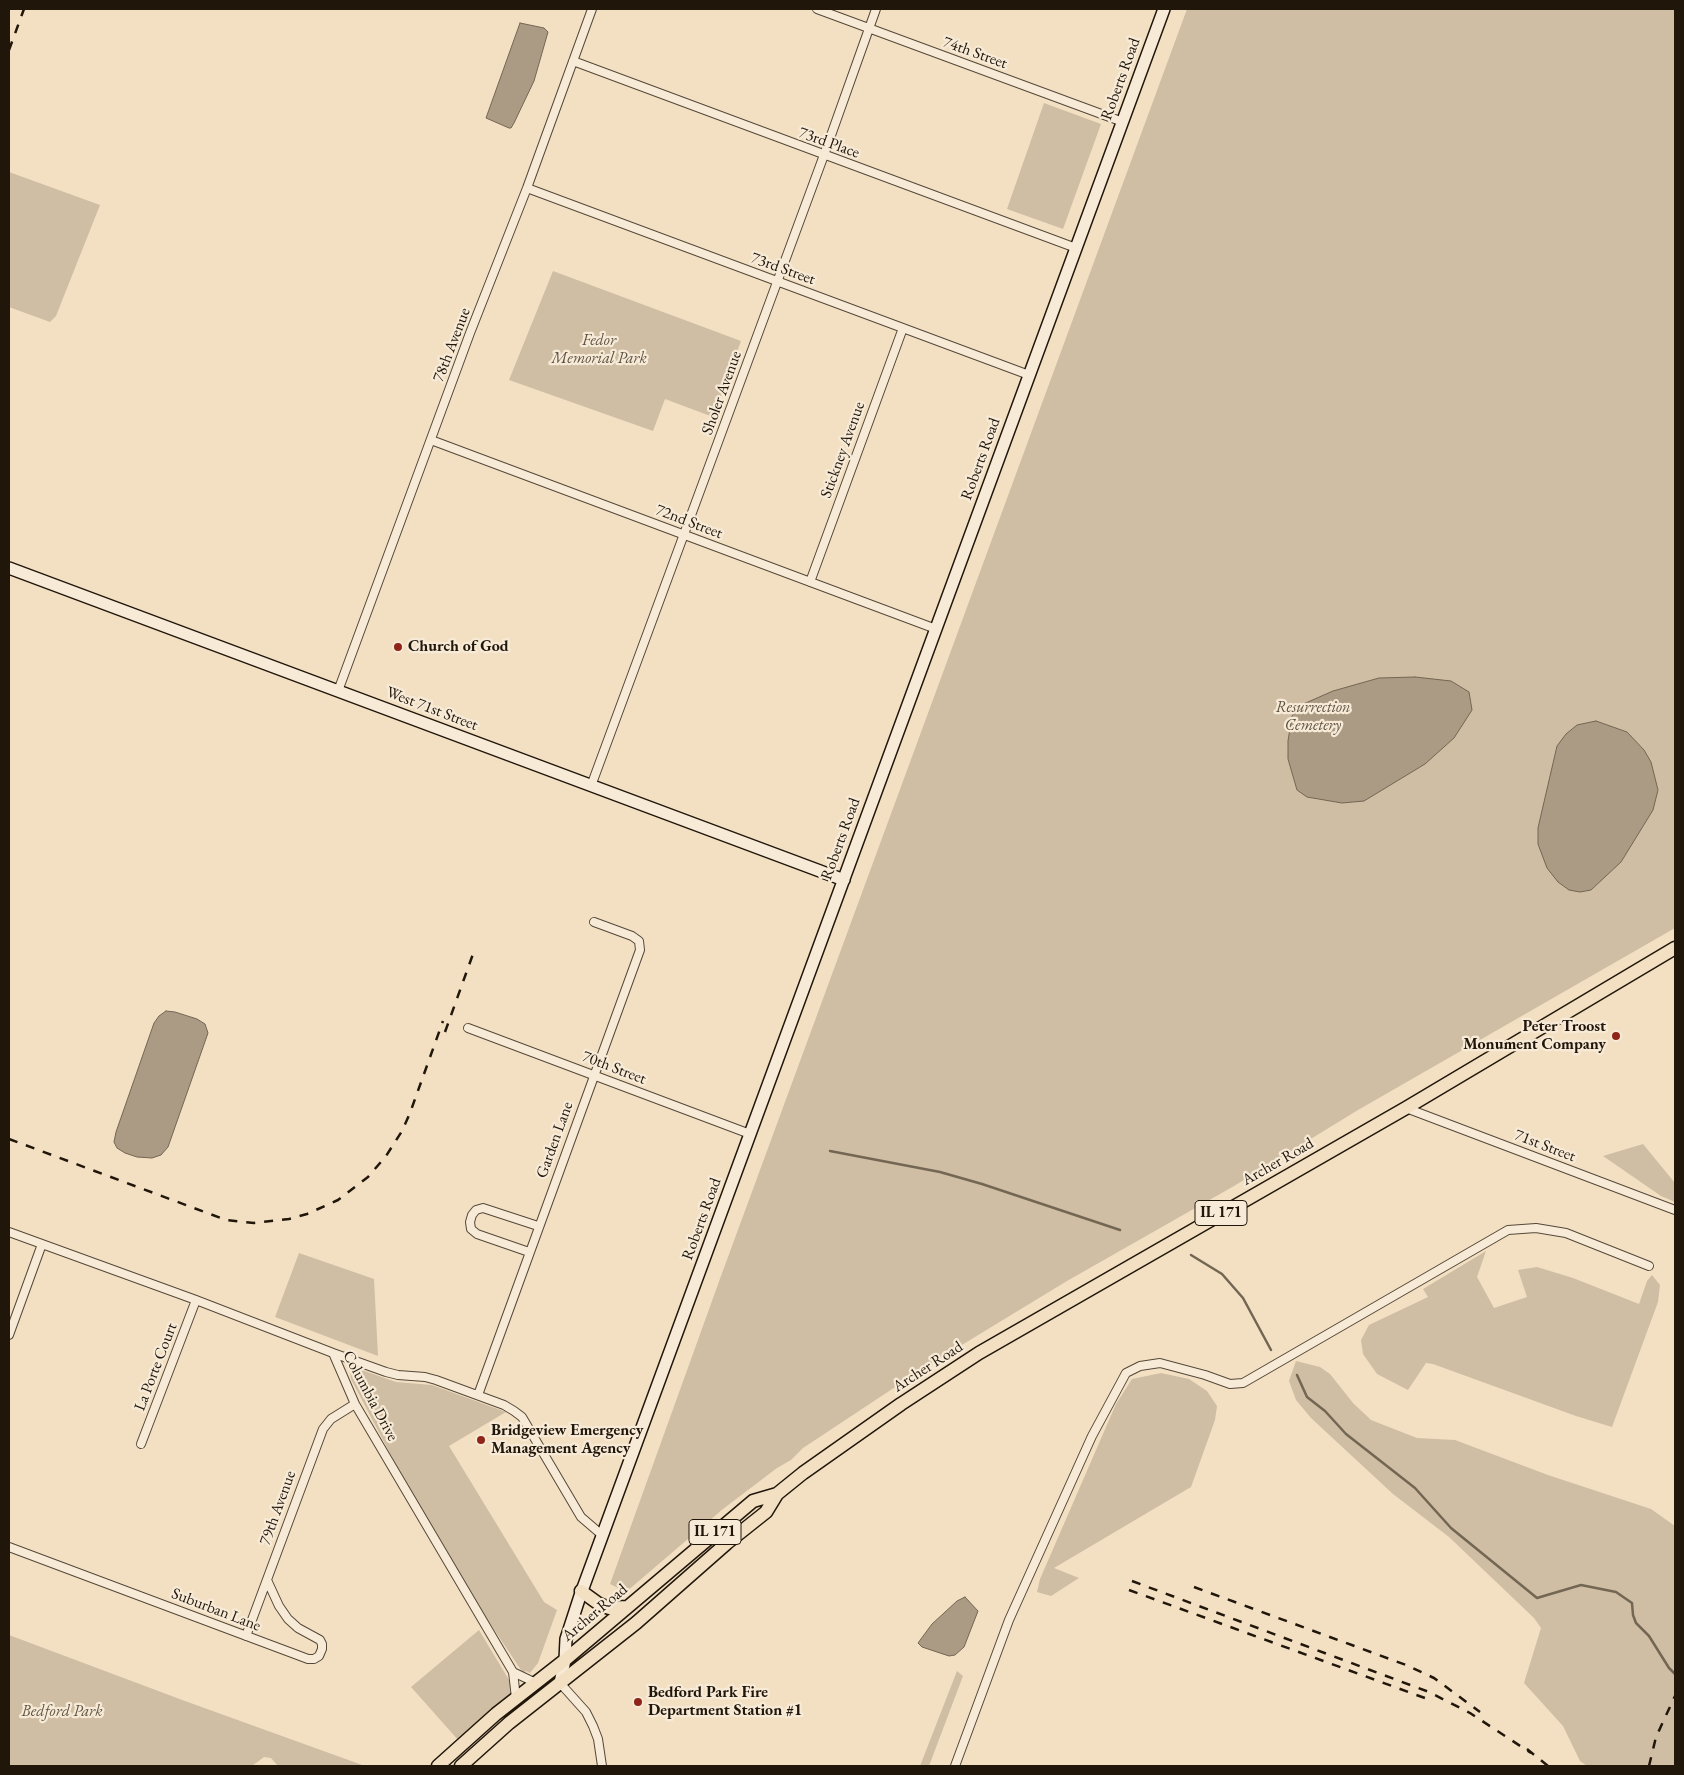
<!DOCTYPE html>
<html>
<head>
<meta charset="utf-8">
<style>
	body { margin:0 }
	#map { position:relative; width:1684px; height:1775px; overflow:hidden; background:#f3e0c3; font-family:"EB Garamond",serif }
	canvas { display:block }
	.frame { position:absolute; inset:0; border:10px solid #20160a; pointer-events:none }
</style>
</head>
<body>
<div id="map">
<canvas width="1684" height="1775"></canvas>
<div class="frame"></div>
</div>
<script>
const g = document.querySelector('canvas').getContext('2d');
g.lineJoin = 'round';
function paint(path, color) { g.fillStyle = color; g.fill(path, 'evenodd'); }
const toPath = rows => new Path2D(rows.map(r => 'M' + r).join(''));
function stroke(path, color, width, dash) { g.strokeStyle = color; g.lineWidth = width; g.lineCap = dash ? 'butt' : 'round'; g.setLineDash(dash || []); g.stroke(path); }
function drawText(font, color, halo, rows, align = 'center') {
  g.font = font + ' "EB Garamond",serif'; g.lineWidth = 4.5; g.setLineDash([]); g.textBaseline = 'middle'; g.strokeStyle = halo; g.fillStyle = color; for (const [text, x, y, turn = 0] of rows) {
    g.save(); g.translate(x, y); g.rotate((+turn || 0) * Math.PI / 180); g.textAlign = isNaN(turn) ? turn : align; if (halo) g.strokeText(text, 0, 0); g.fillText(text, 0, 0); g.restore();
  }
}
paint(toPath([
	[1187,9,1675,9,1675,928,1358,1110,1234,1186,1067,1281,924,1368,803,1448,791,1460,777,1468,723,1509,626,1592,610,1584,721,1276],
	[1044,103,1101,124,1063,229,1007,209],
	[9,172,100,205,56,316,50,322,9,307],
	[553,271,741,341,713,417,665,399,653,431,509,380],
	[1643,1144,1675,1183,1675,1202,1661,1196,1603,1156],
	[1486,1251,1477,1277,1494,1308,1527,1297,1518,1270,1537,1267,1573,1278,1639,1304,1647,1281,1652,1275,1660,1285,1658,1302,1612,1427,1576,1416,1433,1364,1426,1363,1408,1390,1377,1374,1363,1354,1361,1340,1369,1325,1428,1297,1423,1289],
	[299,1253,374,1279,378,1356,275,1317],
	[1296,1361,1320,1367,1330,1374,1353,1403,1371,1420,1417,1438,1455,1440,1548,1475,1651,1509,1675,1526,1675,1766,1587,1766,1580,1761,1563,1726,1524,1683,1541,1628,1534,1618,1449,1537,1393,1494,1311,1418,1296,1400,1289,1381],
	[356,1368,396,1382,432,1385,506,1412,449,1446,544,1602,557,1610,538,1663,530,1673,526,1671,523,1673,487,1619,406,1484,351,1379,350,1372],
	[1161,1373,1189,1379,1207,1391,1217,1406,1215,1420,1191,1487,1054,1568,1079,1578,1051,1596,1037,1592,1040,1579,1116,1404,1132,1379],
	[479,1630,509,1680,512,1691,510,1695,459,1741,411,1687],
	[9,1635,185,1701,365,1766,278,1766,271,1758,264,1757,252,1766,9,1766],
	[957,1671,963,1676,929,1766,920,1766]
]), '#cfbea4');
const water = toPath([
	[520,23,544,28,548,32,534,81,514,123,511,128,509,128,486,118,520,23],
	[1415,677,1451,681,1469,692,1472,710,1454,738,1425,764,1364,801,1342,803,1307,797,1297,790,1288,759,1288,741,1292,716,1301,705,1333,691,1379,678,1415,677],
	[1596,721,1627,732,1644,750,1651,762,1658,790,1653,810,1621,862,1591,890,1580,892,1569,890,1558,882,1547,868,1538,844,1538,828,1557,746,1566,734,1577,725,1596,721],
	[166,1011,175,1012,197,1019,205,1024,208,1033,168,1147,161,1155,152,1158,137,1157,125,1153,117,1148,114,1142,116,1132,154,1023,159,1016,166,1011],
	[965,1597,978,1611,964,1647,955,1655,949,1656,922,1647,918,1643,932,1624,957,1601,965,1597]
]);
paint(water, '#ab9b84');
stroke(water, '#736653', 1);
stroke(toPath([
	[830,1151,940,1172,982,1184,1120,1230],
	[1191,1255,1222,1274,1243,1298,1271,1350],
	[1297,1375,1307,1397,1325,1411,1346,1434,1415,1488,1451,1528,1537,1598,1581,1585,1616,1592,1632,1603,1633,1615,1636,1623,1649,1636,1669,1668,1675,1674]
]), '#736653', 2.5);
const street = toPath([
	[817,9,1123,122],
	[573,61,1076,248],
	[527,188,1029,375],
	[431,440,936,629],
	[810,582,903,328],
	[338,691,470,333,527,188,592,9],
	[591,786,824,155,876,9],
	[468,1028,750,1134],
	[1406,1108,1675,1210],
	[9,1232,196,1300,333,1353,355,1404,513,1672,516,1698],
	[529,1252,477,1234,471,1229,470,1222,472,1215,476,1210,483,1208,538,1226],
	[9,1335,42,1244],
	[333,1353,386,1372,398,1375,425,1377,436,1380,504,1405,514,1411,522,1417,581,1517,602,1535],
	[478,1395,640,950,639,941,632,936,594,922],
	[141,1444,196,1300],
	[9,1547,308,1659,314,1659,319,1656,322,1649,322,1644,320,1640,298,1628,288,1619,279,1606,267,1580],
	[246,1636,323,1429,331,1419,355,1404],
	[513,1672,536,1683],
	[560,1683,586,1712,593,1726,598,1739,602,1766],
	[955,1766,1009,1620,1092,1436,1126,1373,1140,1366,1160,1363,1205,1375,1230,1384,1243,1383,1508,1230,1536,1228,1566,1233,1649,1266]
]);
const secondary = toPath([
	[9,568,844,880],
	[560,1683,565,1660,566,1639,580,1596,1164,9]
]);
const primary = toPath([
	[581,1591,599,1604,609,1608,626,1607],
	[438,1766,496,1714,565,1660,753,1501,777,1494],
	[461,1766,509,1723,636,1623,727,1543,766,1512,777,1494,803,1473,901,1404,979,1353,1406,1108,1675,948]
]);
stroke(street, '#554838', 10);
stroke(secondary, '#20160a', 14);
stroke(primary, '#20160a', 15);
stroke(street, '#f7ebd8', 8);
stroke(secondary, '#f7ebd8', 11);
stroke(primary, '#f3e0c3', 12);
stroke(toPath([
	[9,50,24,9],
	[445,1032,473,954],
	[9,1139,226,1220,254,1223,289,1219,307,1214,338,1200,368,1177,386,1156,402,1131,410,1113,443,1021],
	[1132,1581,1429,1692,1470,1713,1531,1753],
	[1194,1587,1406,1665,1434,1678,1480,1712],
	[1129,1590,1433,1701],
	[1527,1749,1548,1766],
	[1649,1766,1656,1737,1675,1696]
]), '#20160a', 2.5, [9, 9]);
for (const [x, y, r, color] of [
	[398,647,5,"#8f2418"],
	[1616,1036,5,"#8f2418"],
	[481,1440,5,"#8f2418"],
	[638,1702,5,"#8f2418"]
]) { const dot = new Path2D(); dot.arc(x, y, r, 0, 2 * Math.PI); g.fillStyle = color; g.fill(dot); stroke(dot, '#f7ebd8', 2); }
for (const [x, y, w] of [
	[1221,1213,52],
	[715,1532,52]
]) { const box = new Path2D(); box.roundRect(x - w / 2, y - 12.5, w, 25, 4); g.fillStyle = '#f7ebd8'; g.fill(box); stroke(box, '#20160a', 1); }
drawText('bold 15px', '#20160a', null, [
	["IL 171",1221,1213],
	["IL 171",715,1532]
]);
drawText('16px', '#20160a', '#f7ebd8', [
	["74th Street",975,53,20],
	["Roberts Road",1121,79,-70],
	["73rd Place",829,143,20],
	["73rd Street",783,269,20],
	["78th Avenue",452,345,-69],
	["Sholer Avenue",722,393,-70],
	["Stickney Avenue",843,450,-70],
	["Roberts Road",981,459,-70],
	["72nd Street",689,522,21],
	["West 71st Street",432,709,21],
	["Roberts Road",841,839,-70],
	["70th Street",614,1068,21],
	["Garden Lane",555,1140,-70],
	["71st Street",1545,1146,21],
	["Archer Road",1278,1162,-30],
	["Roberts Road",702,1219,-70],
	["La Porte Court",156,1367,-69],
	["Archer Road",928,1367,-33],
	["Columbia Drive",370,1396,62],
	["79th Avenue",278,1508,-70],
	["Suburban Lane",216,1610,21],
	["Archer Road",595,1613,-40]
]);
drawText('italic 16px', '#5d5140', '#f7ebd8', [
	["Fedor",599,341],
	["Memorial Park",599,359],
	["Resurrection",1313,708],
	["Cemetery",1313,726],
	["Bedford Park",62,1712]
]);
drawText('bold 16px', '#20160a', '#f7ebd8', [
	["Church of God",408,647],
	["Peter Troost",1606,1027,"right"],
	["Monument Company",1606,1045,"right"],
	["Bridgeview Emergency",491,1431],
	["Management Agency",491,1449],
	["Bedford Park Fire",648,1693],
	["Department Station #1",648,1711]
], 'left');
</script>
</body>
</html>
